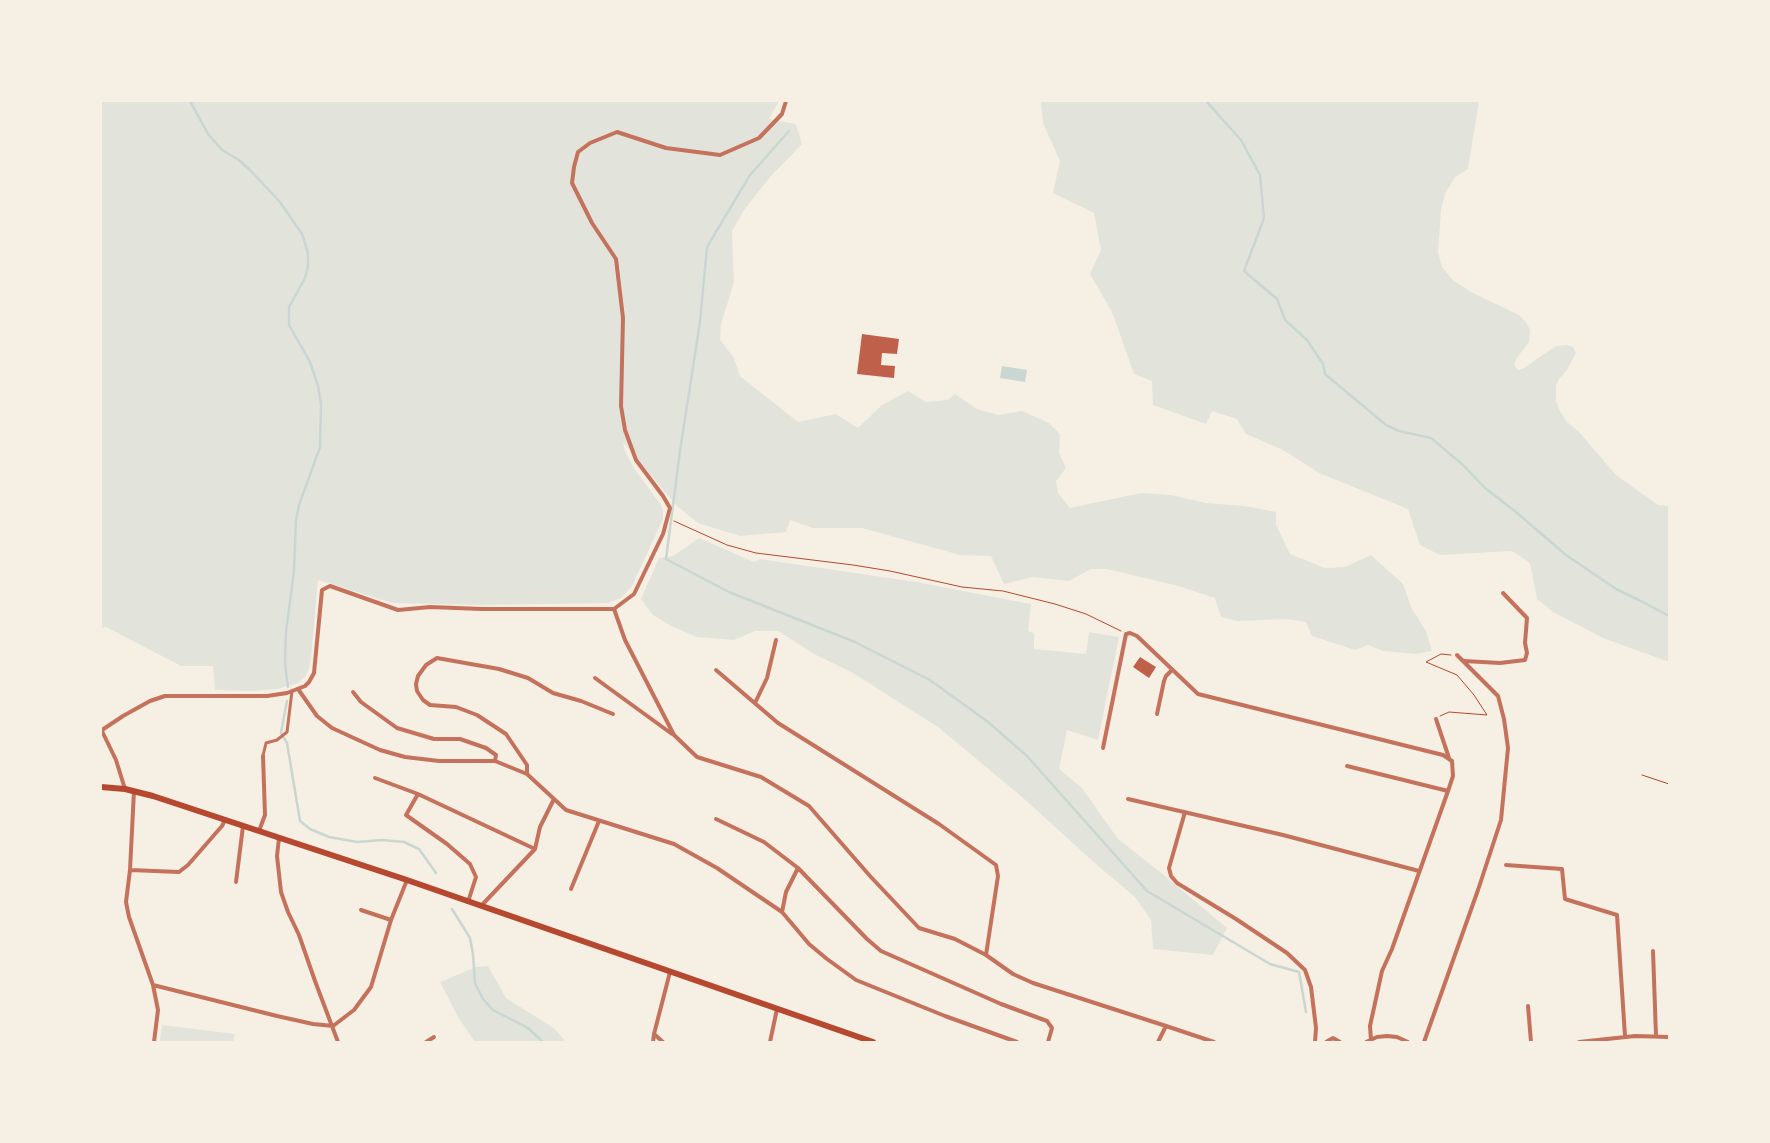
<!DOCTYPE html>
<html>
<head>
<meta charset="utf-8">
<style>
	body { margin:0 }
	#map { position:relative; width:1770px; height:1143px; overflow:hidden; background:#f6efe4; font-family:Mulish,sans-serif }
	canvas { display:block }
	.frame { position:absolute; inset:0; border:102px solid #f6efe4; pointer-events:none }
</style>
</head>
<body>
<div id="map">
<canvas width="1770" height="1143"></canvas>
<div class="frame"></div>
</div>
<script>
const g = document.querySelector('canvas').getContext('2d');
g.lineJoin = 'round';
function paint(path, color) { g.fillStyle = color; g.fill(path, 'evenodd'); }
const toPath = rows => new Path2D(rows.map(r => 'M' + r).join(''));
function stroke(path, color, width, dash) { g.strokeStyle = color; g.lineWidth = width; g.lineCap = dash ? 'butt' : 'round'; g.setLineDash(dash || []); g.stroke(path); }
paint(toPath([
	[101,101,779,101,769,119,796,124,802,144,770,177,744,210,732,231,734,282,721,324,720,340,734,358,740,376,798,422,836,414,858,428,882,405,908,391,926,402,948,400,955,394,977,409,998,415,1022,411,1049,423,1060,434,1059,453,1066,468,1056,481,1058,493,1070,508,1141,493,1171,495,1206,503,1245,506,1276,512,1276,525,1290,554,1325,568,1345,567,1371,555,1403,584,1412,609,1426,631,1432,651,1415,654,1383,651,1368,645,1355,650,1312,636,1306,622,1286,619,1238,621,1221,617,1215,598,1178,586,1107,569,1091,569,1069,581,1033,577,1004,584,991,556,960,555,862,528,813,528,790,520,786,532,740,536,698,523,677,506,623,442,625,451,634,468,661,505,663,512,663,519,632,586,621,598,607,603,479,605,392,603,318,580,311,657,309,669,305,677,298,683,278,689,250,691,215,690,213,666,181,666,106,627,101,628],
	[1041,101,1479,101,1468,169,1455,177,1445,194,1441,210,1438,252,1442,267,1454,281,1471,292,1519,315,1526,322,1530,330,1529,342,1516,359,1514,365,1518,370,1524,368,1556,346,1567,345,1573,347,1576,353,1567,370,1559,379,1556,385,1556,401,1560,411,1566,421,1579,432,1616,475,1658,505,1669,506,1669,662,1603,638,1553,612,1537,599,1530,563,1512,551,1440,555,1420,545,1408,509,1319,473,1283,450,1246,434,1237,419,1212,411,1206,424,1153,405,1152,381,1134,374,1112,312,1090,274,1101,250,1094,213,1053,193,1060,161,1043,123],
	[699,538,754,562,760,559,916,582,1031,604,1028,631,1034,633,1034,649,1086,654,1089,632,1119,637,1098,740,1067,730,1059,769,1082,788,1118,839,1159,871,1227,928,1213,955,1153,949,1151,920,1135,897,1097,865,1022,797,938,727,853,673,816,655,778,631,755,631,734,640,697,637,671,626,652,614,641,599,659,558,673,556],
	[488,966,506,998,555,1029,566,1042,475,1042,458,1017,440,982,476,967],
	[162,1025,235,1034,233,1042,160,1042]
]), '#e2e4dc');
paint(toPath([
	[1002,366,1027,370,1025,382,1000,378]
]), '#c9d6d2');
stroke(toPath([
	[190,101,208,134,222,150,239,160,250,170,280,202,302,234,308,253,308,266,305,278,289,307,289,325,310,362,318,386,321,404,320,447,299,505,296,520,294,571,286,632,285,664,288,687],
	[1206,101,1241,140,1260,175,1264,218,1244,271,1277,299,1285,320,1307,340,1323,364,1325,374,1386,425,1399,431,1431,438,1463,465,1485,488,1516,512,1566,555,1616,589,1639,600,1669,616],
	[789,131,750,175,707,247,700,322,680,451,666,559,729,592,855,642,930,680,988,722,1027,756,1147,891,1270,964,1299,972,1306,1012],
	[287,701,281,733,287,743,300,821,310,829,329,837,357,842,382,840,404,842,419,849,436,873],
	[452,909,470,938,473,954,475,983,483,999,493,1010,528,1028,543,1042]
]), '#c9d6d2', 2.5);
paint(toPath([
	[862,334,899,339,897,354,882,353,881,365,895,366,894,378,857,374],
	[1140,657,1156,667,1149,678,1133,667]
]), '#bf614a');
stroke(toPath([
	[674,521,727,545,756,553,853,565,890,571,962,587,1003,591,1055,604,1086,614,1121,631],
	[1440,716,1449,712,1487,715,1474,695,1457,675,1426,662,1441,654,1451,655],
	[1642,775,1669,784]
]), '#b5482f', 1);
stroke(toPath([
	[263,756,266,743,277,740,287,732,292,691]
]), '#c5725c', 3);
stroke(toPath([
	[786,101,782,114,759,138,720,155,666,148,617,132,590,143,578,152,574,167,572,183,592,223,616,259,623,318,621,406,625,430,636,460,663,496,670,508,663,534,634,594,614,609,625,640,674,735,697,757,761,777,809,806,870,876,919,928,955,939,986,955,1013,974,1033,983,1166,1026],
	[1464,661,1500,663,1525,660,1527,653,1525,643,1527,618,1503,593],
	[716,670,778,723,939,824,996,865,998,876,986,955],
	[595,678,672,734],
	[298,689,317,716,332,728,380,750,405,757,439,761,495,761,527,774,566,810,674,844,717,868,782,912,809,944,827,959,856,980,945,1016,1017,1042],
	[353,692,361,702,397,728,434,739,460,739,486,748,496,755,495,761],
	[755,703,767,678,776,640],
	[1157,714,1164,681,1166,676,1172,670],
	[1436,719,1449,758],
	[101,729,116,760,125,789],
	[102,730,123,716,150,701,165,696,267,696,287,693,305,686,309,682,314,673,322,590,330,586,398,610,430,607,482,609,614,609],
	[1103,748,1126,634,1130,633,1137,636,1198,694,1443,755,1452,761,1453,776,1448,791,1392,949,1382,971,1370,1026,1371,1040],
	[1347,766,1448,791],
	[527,774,527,765,506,734,477,715,456,707,430,705,423,700,417,691,416,684,418,676,426,665,437,658,499,669,528,678,553,693,581,701,613,714],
	[375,778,418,794,406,815,447,844,470,864,476,877,468,902],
	[134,791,130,870,126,902,129,917,153,985,158,1010,154,1042],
	[418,794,535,849],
	[1128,799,1283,835,1419,871],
	[1185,812,1169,868,1171,876,1177,883,1236,919,1287,953,1305,970,1311,987,1316,1028,1315,1042],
	[716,819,764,842,798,868,867,939,881,951,1001,1004,1047,1021,1052,1028,1048,1042],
	[259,831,265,815,263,756],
	[279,838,277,856,281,892,288,912,299,935,315,981,338,1042],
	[1506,865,1562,869,1565,899,1617,915,1625,1036],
	[130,870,179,872,188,865,222,826,225,820],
	[236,882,243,826],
	[571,889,599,821],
	[481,906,535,849,540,827,554,799],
	[361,910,391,920],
	[782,912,786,892,798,868],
	[1653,951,1656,1036],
	[153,985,277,1016,313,1024,333,1026,354,1010,371,987,391,920,407,880],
	[1528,1006,1531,1042],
	[426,1042,434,1037],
	[653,1042,654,1034],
	[663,1042,654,1034,670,972],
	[770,1042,777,1009],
	[1158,1042,1166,1026,1214,1042],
	[1326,1042,1333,1038,1340,1042],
	[1366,1042,1377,1037,1387,1036,1397,1037,1408,1042],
	[1424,1042,1478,890,1501,820,1508,748,1504,719,1498,696,1457,655],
	[1579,1042,1635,1036,1669,1037]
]), '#c5725c', 4);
stroke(toPath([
	[101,787,125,789,153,796,407,880,873,1042]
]), '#b5482f', 6);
</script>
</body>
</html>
